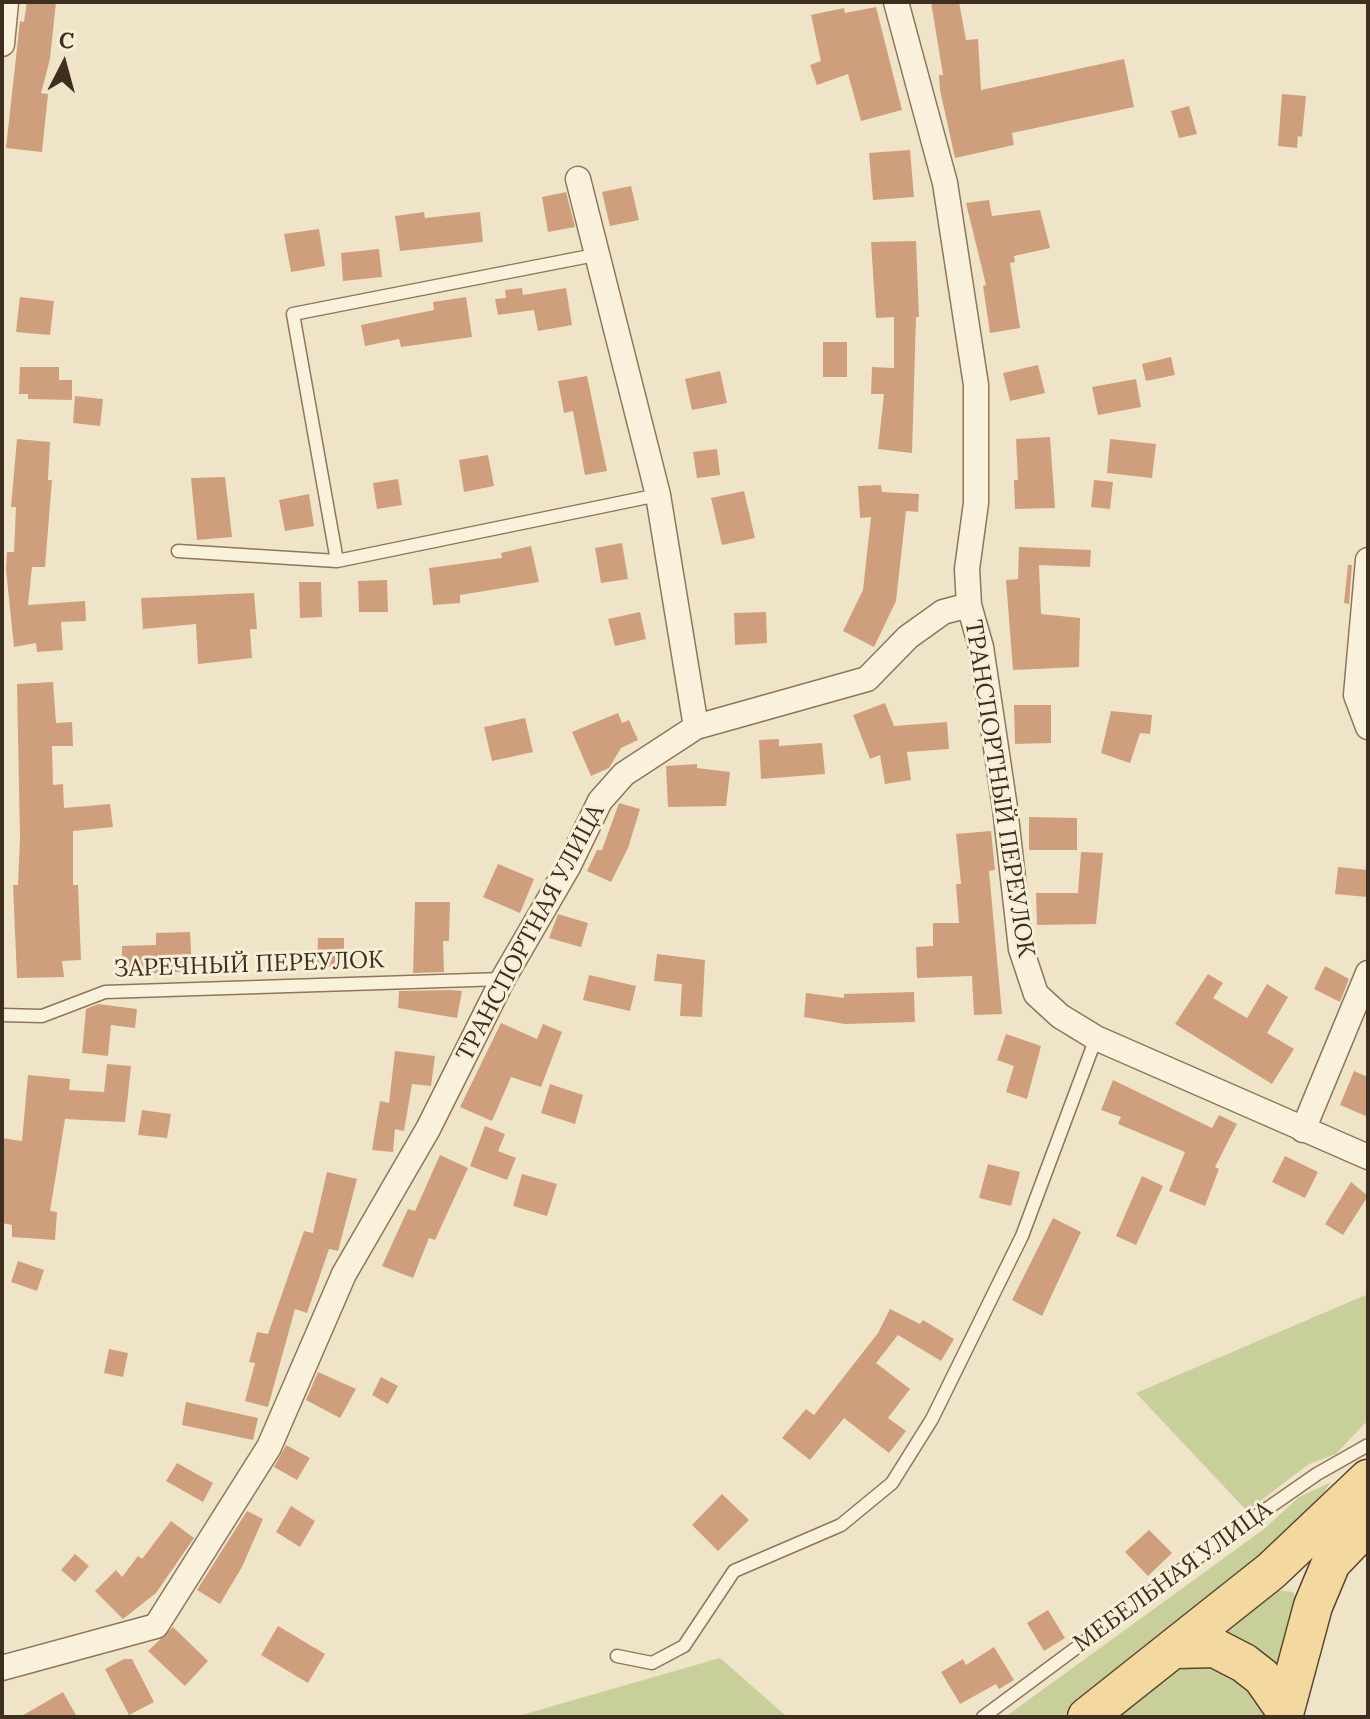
<!DOCTYPE html>
<html>
<head>
<meta charset="utf-8">
<style>
	body { margin:0 }
	#map { position:relative; width:1370px; height:1719px; overflow:hidden; background:#f0e4c8; font-family:Lora,serif }
	canvas { display:block }
	.frame { position:absolute; inset:0; border:4px solid #3d2e20; pointer-events:none }
	.north { position:absolute; left:24px; top:24px; width:80px; height:80px; -webkit-text-stroke:6px #f7eed8; paint-order:stroke; rotate:6deg; font-size:22px; font-weight:700; line-height:32px; text-align:center; color:#3d2e20 }
	.north::after { content:''; display:block; margin:auto; width:28px; height:36px; background:#3d2e20; clip-path:polygon(50% 0,100% 100%,50% 72%,0 100%) }
</style>
</head>
<body>
<div id="map">
<canvas width="1370" height="1719"></canvas>
<div class="frame"></div>
<div class="north">С</div>
</div>
<script>
const g = document.querySelector('canvas').getContext('2d');
g.lineJoin = 'round';
function paint(path, color) { g.fillStyle = color; g.fill(path, 'evenodd'); }
const toPath = rows => new Path2D(rows.map(r => 'M' + r).join(''));
function stroke(path, color, width, dash) { g.strokeStyle = color; g.lineWidth = width; g.lineCap = dash ? 'butt' : 'round'; g.setLineDash(dash || []); g.stroke(path); }
function drawText(font, color, halo, rows, align = 'center') {
  g.font = font + ' Lora,serif'; g.lineWidth = 6; g.setLineDash([]); g.textBaseline = 'middle'; g.strokeStyle = halo; g.fillStyle = color; for (const [text, x, y, turn = 0] of rows) {
    g.save(); g.translate(x, y); g.rotate((+turn || 0) * Math.PI / 180); g.textAlign = isNaN(turn) ? turn : align; if (halo) g.strokeText(text, 0, 0); g.fillText(text, 0, 0); g.restore();
  }
}
paint(toPath([
	[1368,1294,1368,1420,1336,1454,1309,1464,1247,1511,1136,1393],
	[1331,1482,1303,1522,1197,1615,1062,1717,1005,1717,1264,1529,1299,1497],
	[1277,1590,1293,1592,1299,1605,1276,1682,1211,1637],
	[720,1658,787,1717,519,1717,525,1714],
	[1173,1664,1227,1664,1269,1717,1104,1717]
]), '#c9cf9b');
paint(toPath([
	[27,2,56,2,50,59,41,93,48,94,42,152,6,148,20,21,24,22],
	[931,2,959,2,966,40,978,39,981,90,1124,59,1134,107,1012,133,1014,145,955,158,940,90,939,75,943,75],
	[876,7,902,110,861,121,848,74,817,85,810,65,821,61,811,15,844,8,845,13],
	[1282,94,1306,96,1302,137,1298,136,1297,148,1278,146],
	[1189,106,1197,134,1179,138,1171,111],
	[910,150,914,197,873,200,869,153],
	[631,186,639,220,610,226,602,192],
	[566,192,575,227,548,232,542,197],
	[989,200,992,216,1040,210,1050,248,1014,256,1015,262,1010,263,1020,328,990,333,983,286,986,285,966,203],
	[424,212,425,218,480,212,483,242,400,251,395,216],
	[319,229,325,266,291,272,284,234],
	[916,241,919,317,916,317,912,453,878,449,884,394,871,394,872,367,894,368,894,317,876,318,871,242],
	[379,249,382,277,343,281,341,253],
	[522,288,523,295,566,288,572,325,538,331,534,310,498,315,495,299,506,298,505,290],
	[20,297,54,301,50,335,16,332],
	[466,297,472,337,401,347,399,339,365,346,361,325,434,310,433,302],
	[823,342,847,342,847,377,823,377],
	[1171,357,1175,375,1146,381,1142,364],
	[1038,365,1045,393,1010,401,1003,373],
	[20,367,59,367,59,380,72,380,72,400,28,399,28,394,19,394],
	[720,371,727,403,692,410,685,379],
	[587,376,607,471,585,475,573,411,564,413,558,381],
	[1136,379,1141,407,1098,415,1092,387],
	[75,396,103,399,100,426,73,423],
	[1050,437,1055,508,1015,509,1014,480,1018,480,1016,439],
	[17,439,50,442,48,480,52,480,45,567,32,567,28,605,85,601,86,621,61,622,63,650,37,652,36,643,14,647,6,570,7,552,14,552,16,507,11,507],
	[1110,439,1156,444,1152,478,1107,473],
	[717,449,720,475,697,478,693,452],
	[488,455,494,486,464,492,459,460],
	[225,477,232,537,197,540,191,478],
	[398,479,402,505,377,509,373,483],
	[1094,480,1113,482,1110,509,1091,507],
	[881,485,882,492,919,494,918,512,906,511,896,601,874,647,843,631,863,590,871,517,860,518,858,486],
	[744,491,755,538,722,545,711,498],
	[309,494,314,526,285,531,279,500],
	[622,543,628,579,601,583,595,548],
	[531,546,539,582,460,595,460,603,433,605,429,568,502,558,501,553],
	[1019,547,1091,550,1090,567,1039,565,1041,614,1080,618,1079,667,1013,670,1006,580,1018,579],
	[1348,565,1352,565,1349,604,1344,603],
	[387,580,388,612,359,612,358,581],
	[299,582,321,582,322,617,300,618],
	[254,593,257,629,250,629,252,658,198,664,196,624,143,629,141,598],
	[640,612,646,639,615,646,608,619],
	[766,612,767,643,735,645,734,613],
	[53,682,56,723,72,722,73,746,52,746,53,785,63,784,64,808,110,804,113,827,73,831,73,885,78,885,81,960,62,961,64,977,17,978,13,885,18,885,20,838,17,684],
	[885,703,894,726,947,722,949,749,907,752,911,780,885,784,880,755,870,759,853,715],
	[1014,705,1051,705,1051,743,1015,744],
	[1111,711,1152,715,1150,734,1140,733,1130,763,1101,753],
	[618,713,622,723,629,720,638,740,621,748,609,768,591,776,572,732],
	[525,718,533,752,492,761,484,727],
	[779,739,779,746,822,743,825,774,761,779,759,740],
	[697,764,697,768,730,772,726,806,668,807,666,766],
	[619,803,640,809,628,848,611,882,587,871,597,850,602,850],
	[1029,817,1077,818,1077,850,1029,850],
	[991,831,995,870,989,871,1002,1014,974,1015,972,976,917,978,916,947,933,946,933,923,959,923,956,884,961,884,956,834],
	[1081,852,1103,853,1096,924,1037,925,1036,893,1078,893],
	[498,864,534,879,520,913,483,897],
	[1338,867,1368,870,1367,897,1335,894],
	[415,902,450,902,449,941,443,941,444,972,413,973],
	[558,914,588,923,581,947,549,938],
	[190,932,192,971,122,975,122,946,156,945,156,933],
	[318,938,344,938,344,967,317,967],
	[657,954,705,960,702,1017,680,1016,682,984,654,981],
	[1325,966,1349,979,1340,1002,1314,989],
	[1208,974,1223,983,1213,998,1247,1018,1267,984,1288,997,1267,1033,1294,1049,1272,1084,1175,1024],
	[589,975,636,986,630,1011,583,1000],
	[451,990,462,991,457,1018,398,1008,399,991],
	[914,992,915,1022,845,1024,804,1017,806,993,844,998,844,994],
	[98,1004,137,1009,135,1028,111,1025,108,1056,82,1053,86,1009],
	[501,1023,537,1039,543,1024,562,1032,541,1087,511,1077,492,1121,460,1107],
	[1006,1034,1041,1046,1027,1099,1006,1092,1014,1066,997,1060],
	[395,1051,435,1056,431,1086,412,1084,404,1131,395,1129,393,1152,372,1150,380,1101,389,1103],
	[107,1064,131,1066,125,1122,65,1119,50,1211,57,1212,55,1240,12,1237,12,1225,2,1223,2,1138,22,1141,28,1075,70,1079,69,1090,104,1092],
	[1354,1071,1368,1077,1368,1117,1340,1105],
	[1113,1080,1212,1128,1219,1115,1237,1124,1215,1167,1219,1169,1205,1206,1169,1191,1185,1152,1118,1124,1121,1117,1101,1110],
	[550,1084,583,1095,575,1124,541,1113],
	[142,1110,171,1114,167,1138,138,1135],
	[485,1126,505,1134,498,1151,516,1158,507,1180,470,1166],
	[440,1155,468,1168,435,1240,429,1238,413,1278,382,1266,408,1209,415,1211],
	[1285,1156,1318,1172,1305,1198,1272,1182],
	[988,1164,1020,1172,1011,1206,979,1198],
	[327,1172,357,1179,338,1251,329,1249,307,1313,295,1309,268,1407,245,1401,255,1363,249,1362,257,1332,268,1334,304,1231,313,1233],
	[522,1174,557,1184,547,1216,513,1206],
	[1142,1176,1163,1186,1136,1245,1116,1236],
	[1351,1182,1368,1196,1343,1235,1325,1224],
	[1053,1218,1081,1232,1042,1316,1012,1300],
	[18,1261,44,1270,37,1291,11,1282],
	[890,1309,920,1324,923,1320,954,1339,941,1361,898,1335,876,1363,910,1389,888,1418,906,1431,889,1453,844,1418,810,1460,782,1438,806,1409,814,1415,878,1333],
	[109,1349,128,1353,123,1377,104,1373],
	[318,1372,356,1389,340,1418,306,1400],
	[381,1377,398,1386,388,1404,372,1395],
	[186,1402,258,1418,253,1440,182,1425],
	[286,1445,310,1458,297,1480,274,1467],
	[177,1463,213,1483,203,1502,166,1481],
	[722,1494,749,1520,718,1551,692,1525],
	[291,1506,315,1521,300,1547,276,1532],
	[247,1511,263,1519,242,1567,220,1604,197,1590],
	[171,1521,194,1538,156,1593,123,1619,95,1591,116,1570,122,1577,138,1556,142,1559],
	[1149,1530,1172,1553,1148,1576,1125,1552],
	[75,1554,89,1566,75,1582,61,1570],
	[1048,1610,1065,1638,1044,1651,1027,1623],
	[278,1626,325,1654,308,1683,261,1655],
	[173,1627,208,1661,185,1686,148,1651],
	[994,1647,1014,1680,999,1689,996,1684,960,1704,941,1672,963,1659,966,1665],
	[124,1659,132,1659,154,1702,129,1715,105,1669],
	[63,1692,77,1717,20,1717]
]), '#cf9f7d');
const lane = toPath([
	[178,551,337,561,658,495],
	[337,561,293,314,595,255],
	[2,1015,42,1016,105,992,503,979],
	[617,1656,652,1663,684,1646,734,1571,841,1525,892,1483,932,1419,1022,1236,1096,1038],
	[983,1717,1212,1547,1317,1474,1368,1445]
]);
const street = toPath([
	[896,2,945,183,976,385,976,503,967,569,969,605,981,647,1005,808,1021,949,1036,994,1060,1016,1096,1038,1368,1157],
	[2,44,6,2],
	[578,179,658,495,696,727],
	[1368,560,1356,695,1368,727],
	[1303,1130,1368,973],
	[2,1668,156,1626,269,1447,344,1274,428,1129,503,979,568,867,600,801,624,774,696,727,867,679,908,637,943,612,969,605]
]);
const primary = toPath([
	[1176,1649,1215,1648,1244,1663,1262,1677,1285,1710],
	[1285,1710,1313,1606,1331,1563,1368,1524],
	[1087,1717,1271,1571,1368,1479]
]);
stroke(lane, '#8d765c', 15);
stroke(street, '#8d765c', 27);
stroke(primary, '#5b4430', 41);
stroke(lane, '#faf1dc', 12);
stroke(street, '#faf1dc', 24);
stroke(primary, '#f3d9a0', 38);
drawText('24px', '#3d2e20', '#f7eed8', [
	["ТРАНСПОРТНЫЙ ПЕРЕУЛОК",999,789,81],
	["ТРАНСПОРТНАЯ УЛИЦА",531,933,-62],
	["ЗАРЕЧНЫЙ ПЕРЕУЛОК",249,965,-2],
	["МЕБЕЛЬНАЯ УЛИЦА",1173,1577,-36]
]);
</script>
</body>
</html>
